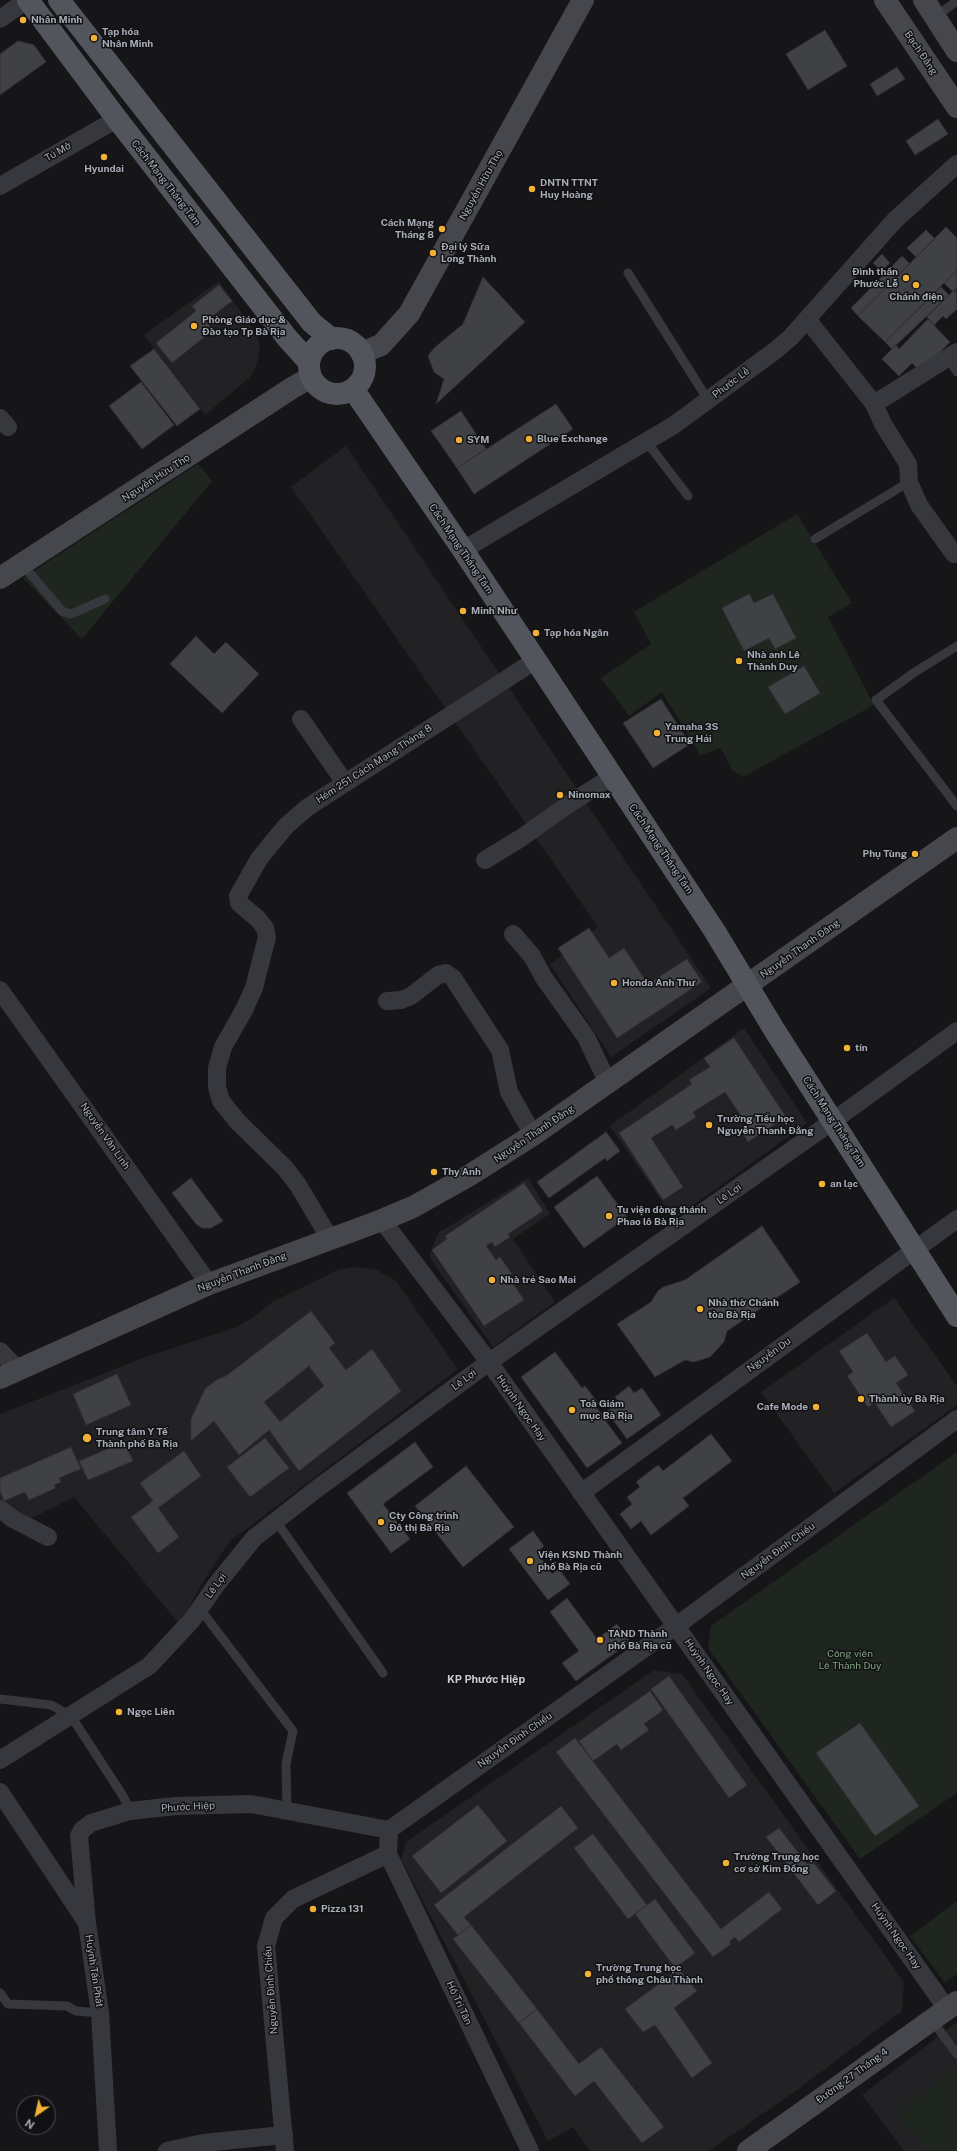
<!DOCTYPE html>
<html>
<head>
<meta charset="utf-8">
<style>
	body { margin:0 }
	#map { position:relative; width:957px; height:2151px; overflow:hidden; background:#161618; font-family:"Public Sans",sans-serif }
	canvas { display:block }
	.north { position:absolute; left:16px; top:2095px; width:40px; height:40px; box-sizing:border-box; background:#111113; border:1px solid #4d4f55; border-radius:50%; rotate:214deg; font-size:11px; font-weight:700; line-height:16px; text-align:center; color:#a8adb8 }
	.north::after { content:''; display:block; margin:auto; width:14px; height:18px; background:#f2b134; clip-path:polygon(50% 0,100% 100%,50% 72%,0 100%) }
</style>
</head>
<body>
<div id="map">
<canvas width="957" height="2151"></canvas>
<div class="north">N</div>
</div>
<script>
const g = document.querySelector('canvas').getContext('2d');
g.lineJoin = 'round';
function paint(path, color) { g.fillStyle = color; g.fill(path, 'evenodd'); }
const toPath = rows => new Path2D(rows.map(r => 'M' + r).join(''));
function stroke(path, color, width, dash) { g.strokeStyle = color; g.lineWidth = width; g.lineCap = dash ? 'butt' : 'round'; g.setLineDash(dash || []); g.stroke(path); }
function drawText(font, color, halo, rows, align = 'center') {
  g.font = font + ' "Public Sans",sans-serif'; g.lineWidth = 3; g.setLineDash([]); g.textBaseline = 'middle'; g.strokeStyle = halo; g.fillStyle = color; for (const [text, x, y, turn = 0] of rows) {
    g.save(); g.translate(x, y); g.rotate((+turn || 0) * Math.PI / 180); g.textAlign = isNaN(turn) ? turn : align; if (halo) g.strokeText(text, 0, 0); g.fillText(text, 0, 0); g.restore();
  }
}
paint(toPath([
	[219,281,258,336,260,349,256,367,249,378,205,415,144,335],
	[346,446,711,988,611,1057,550,964,598,927,291,487],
	[744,1028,807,1123,674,1219,610,1126],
	[528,1178,550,1214,513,1239,555,1302,493,1347,429,1257,438,1233],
	[355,1267,377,1270,396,1281,458,1369,229,1542,201,1585,180,1625,74,1497,30,1519,7,1509,0,1499,0,1414,146,1357,237,1327,255,1316,272,1302,338,1270],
	[894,1298,957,1386,957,1405,834,1493,761,1392],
	[654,1670,682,1674,904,1982,902,2011,800,2088,709,2151,590,2151,573,2127,548,2141,401,1859,406,1842],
	[957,2022,957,2151,904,2151,862,2095]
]), '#222225');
paint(toPath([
	[198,464,212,481,82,639,23,578],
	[797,514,852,603,828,617,874,705,743,777,732,770,721,748,700,755,662,692,629,716,601,678,651,644,634,612],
	[957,1452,957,1793,860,1859,708,1648,711,1626],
	[957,1901,957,1974,945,1983,910,1936],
	[957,2067,957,2151,926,2151,897,2111]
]), '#1e261f');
const building = toPath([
	[825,30,847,66,808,90,786,54,825,30],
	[18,41,34,45,46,62,0,95,0,54,18,41],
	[897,67,905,79,877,96,870,84,897,67],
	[938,119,948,134,915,155,906,141,938,119],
	[946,227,957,238,957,270,885,342,858,316,946,227],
	[926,230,935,239,916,257,907,248,926,230],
	[882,254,890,263,881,271,873,263,882,254],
	[902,256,910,264,858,316,851,308,902,256],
	[957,270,957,288,953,292,944,283,957,270],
	[483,277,525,322,436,404,444,379,434,372,428,356,434,348,463,324,483,277],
	[219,285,232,301,206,321,213,330,172,363,156,343,196,311,192,306,219,285],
	[941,287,949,295,892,349,885,342,941,287],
	[956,288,957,309,946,319,943,316,934,325,927,317,956,288],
	[928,319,950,342,920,372,912,363,899,376,882,359,896,345,899,349,928,319],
	[154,349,200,409,177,426,130,366,154,349],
	[141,382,174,425,142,449,109,406,141,382],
	[556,404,573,429,474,494,457,468,556,404],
	[461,411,486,449,457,468,431,431,461,411],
	[749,594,754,603,773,594,796,638,775,649,769,638,744,651,722,608,749,594],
	[196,636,214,654,226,642,259,674,222,713,170,664,196,636],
	[804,666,820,693,785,714,768,687,804,666],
	[661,699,690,744,653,768,623,723,661,699],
	[589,928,609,958,624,948,648,984,687,959,702,982,617,1038,558,948,589,928],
	[734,1038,786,1117,748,1142,741,1131,748,1126,725,1092,693,1112,696,1117,676,1130,672,1125,651,1138,683,1187,663,1200,619,1133,692,1084,689,1080,710,1067,704,1058,734,1038],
	[606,1132,620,1151,607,1161,605,1158,549,1198,537,1182,606,1132],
	[597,1176,627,1217,584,1248,554,1207,597,1176],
	[191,1178,223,1221,211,1228,202,1228,196,1224,172,1193,191,1178],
	[524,1183,543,1211,508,1234,510,1237,495,1247,492,1242,486,1246,496,1260,500,1257,512,1274,508,1276,524,1300,484,1326,432,1250,447,1239,445,1236,524,1183],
	[762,1226,800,1282,727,1331,724,1342,710,1357,694,1362,685,1360,655,1377,617,1324,651,1302,658,1291,663,1287,685,1280,762,1226],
	[311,1311,335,1343,329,1348,346,1370,372,1349,401,1391,299,1471,269,1430,239,1455,214,1421,191,1441,191,1419,205,1389,216,1380,226,1376,311,1311],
	[309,1366,324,1386,280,1422,264,1402,309,1366],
	[867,1333,886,1362,895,1356,908,1375,896,1383,915,1411,891,1427,875,1403,868,1407,847,1376,853,1372,839,1351,867,1333],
	[555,1352,582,1388,585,1386,598,1403,595,1405,602,1415,619,1402,615,1397,629,1386,634,1393,642,1388,661,1415,627,1439,610,1416,605,1420,622,1443,587,1468,521,1377,555,1352],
	[117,1374,131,1405,86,1425,73,1394,117,1374],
	[711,1434,732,1461,683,1498,689,1506,651,1535,641,1521,631,1529,620,1514,632,1504,627,1497,640,1487,636,1482,658,1465,663,1471,711,1434],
	[265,1438,289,1468,250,1497,227,1467,265,1438],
	[124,1442,133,1461,88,1480,79,1461,124,1442],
	[415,1442,433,1467,383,1504,410,1539,391,1553,347,1493,415,1442],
	[71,1447,81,1469,59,1478,61,1482,54,1485,56,1488,29,1500,25,1492,4,1501,0,1491,0,1478,71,1447],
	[184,1451,201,1476,158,1508,179,1537,158,1553,131,1517,153,1501,140,1483,184,1451],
	[466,1466,514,1527,463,1567,415,1506,466,1466],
	[533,1531,544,1546,537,1552,552,1574,559,1569,570,1584,548,1600,509,1549,533,1531],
	[567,1598,597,1639,617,1624,630,1642,576,1681,562,1663,579,1651,550,1612,567,1598],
	[669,1676,747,1785,729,1798,651,1689,669,1676],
	[650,1691,663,1710,644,1724,649,1730,621,1750,617,1744,593,1761,579,1741,650,1691],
	[860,1723,919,1806,875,1836,816,1753,860,1723],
	[575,1738,721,1929,769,1892,782,1909,739,1942,735,1937,729,1942,731,1944,713,1957,556,1752,575,1738],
	[478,1805,507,1841,441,1893,412,1856,478,1805],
	[561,1806,578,1828,464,1917,471,1925,458,1935,434,1905,561,1806],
	[779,1828,807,1864,812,1861,836,1891,818,1905,766,1837,779,1828],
	[593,1834,647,1905,628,1919,574,1848,593,1834],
	[655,1899,695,1953,675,1968,635,1914,655,1899],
	[471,1925,537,2009,519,2023,453,1939,471,1925],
	[679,1969,697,1991,674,2008,712,2063,692,2078,655,2025,643,2032,625,2009,679,1969],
	[537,2009,579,2064,601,2047,664,2127,642,2143,594,2081,575,2096,519,2023,537,2009]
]);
paint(building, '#404145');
stroke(building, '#303034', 1);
stroke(toPath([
	[935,17,957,1],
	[628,273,708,400],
	[948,358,957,372],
	[646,441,688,496],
	[815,539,909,482],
	[22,564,62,611,70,614,76,612,105,599],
	[957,646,915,672,876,700,957,806],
	[276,1521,383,1673],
	[200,1609,293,1731,286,1764,287,1810],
	[0,1699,51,1705,71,1716,123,1796,130,1811],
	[0,1993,8,2004,67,2006,76,2011,100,2013],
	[931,2019,957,2054]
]), '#37383d', 9);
stroke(toPath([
	[0,19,27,0],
	[0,186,117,119],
	[807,319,874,404,883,424,908,464,909,482,919,505,954,554],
	[874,404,957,352],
	[0,418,8,427],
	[463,550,674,425,776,350,791,337,895,220,957,164],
	[301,719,345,783],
	[485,860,521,838,569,804,613,776],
	[513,934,532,956,544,978,586,1037,608,1083],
	[0,990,209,1284],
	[387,1001,401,1000,411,996,438,975,446,973,453,978,500,1050,509,1092,533,1135],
	[382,1220,489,1362,947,2009],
	[330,1239,298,1185,285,1168,238,1122,221,1101,217,1087,217,1068,223,1047,244,1010,254,988,267,937,265,928,258,919,239,903,238,896,259,859,271,844,287,825,308,807,536,660],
	[0,1351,18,1370],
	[581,1493,957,1219],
	[0,1509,13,1519,48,1537],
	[0,1760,149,1666,192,1620,216,1585,254,1538,314,1491,489,1362,833,1121,957,1031],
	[0,1792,87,1923,100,2013,108,2151],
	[388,1854,530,2151],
	[87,1923,79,1836,82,1830,91,1823,130,1811,176,1806,251,1804,389,1830],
	[167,2151,203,2143,284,2135],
	[285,2151,266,1946,274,1918,293,1899,388,1854,389,1830,676,1626,957,1419]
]), '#37383d', 18);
stroke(toPath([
	[885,0,957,107],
	[924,0,957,51],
	[361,353,381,345,409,314,583,0],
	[0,578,292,388,311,377],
	[0,1378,209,1284,382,1220,413,1207,470,1175,533,1135,957,838],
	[748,2151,957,2002]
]), '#45474d', 22);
stroke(toPath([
	[28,0,117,119,288,339,309,362],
	[59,0,312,323,332,339],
	'309 366a28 28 0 1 1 56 0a28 28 0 1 1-56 0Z',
	[353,389,463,550,714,930,775,1031,957,1316]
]), '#53555c', 22);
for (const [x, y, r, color] of [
	[23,20,4,"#f2b134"],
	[94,38,4,"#f2b134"],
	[104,157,4,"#f2b134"],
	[532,189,4,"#f2b134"],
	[442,229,4,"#f2b134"],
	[433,253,4,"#f2b134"],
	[906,278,4,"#f2b134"],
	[916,285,4,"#f2b134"],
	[194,326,4,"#f2b134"],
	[529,439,4,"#f2b134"],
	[459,440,4,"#f2b134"],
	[463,611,4,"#f2b134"],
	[536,633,4,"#f2b134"],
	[739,661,4,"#f2b134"],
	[657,733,4,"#f2b134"],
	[560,795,4,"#f2b134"],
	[915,854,4,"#f2b134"],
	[614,983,4,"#f2b134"],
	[847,1048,4,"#f2b134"],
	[709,1125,4,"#f2b134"],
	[434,1172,4,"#f2b134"],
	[822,1184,4,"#f2b134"],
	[609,1216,4,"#f2b134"],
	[492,1280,4,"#f2b134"],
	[700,1309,4,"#f2b134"],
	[861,1399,4,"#f2b134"],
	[816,1407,4,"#f2b134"],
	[572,1410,4,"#f2b134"],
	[87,1438,5,"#f2b134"],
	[381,1522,4,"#f2b134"],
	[530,1561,4,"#f2b134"],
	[600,1640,4,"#f2b134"],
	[119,1712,4,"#f2b134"],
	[726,1863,4,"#f2b134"],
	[313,1909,4,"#f2b134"],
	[588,1974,4,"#f2b134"]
]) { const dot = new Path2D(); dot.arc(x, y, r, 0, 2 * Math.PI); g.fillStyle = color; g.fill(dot); stroke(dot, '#111113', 1.5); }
drawText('bold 10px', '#a8adb8', '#111113', [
	["Nhân Minh",31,20],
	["Tạp hóa",102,32],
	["Nhân Minh",102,44],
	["Hyundai",104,169,"center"],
	["DNTN TTNT",540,183],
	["Huy Hoàng",540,195],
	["Cách Mạng",434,223,"right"],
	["Tháng 8",434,235,"right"],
	["Đại lý Sữa",441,247],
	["Long Thành",441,259],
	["Đình thần",898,272,"right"],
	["Phước Lễ",898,284,"right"],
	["Chánh điện",916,297,"center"],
	["Phòng Giáo dục &",202,320],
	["Đào tạo Tp Bà Rịa",202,332],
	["Blue Exchange",537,439],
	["SYM",467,440],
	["Minh Như",471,611],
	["Tạp hóa Ngân",544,633],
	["Nhà anh Lê",747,655],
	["Thành Duy",747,667],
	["Yamaha 3S",665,727],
	["Trung Hải",665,739],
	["Ninomax",568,795],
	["Phụ Tùng",907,854,"right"],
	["Honda Anh Thư",622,983],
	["tín",855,1048],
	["Trường Tiểu học",717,1119],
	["Nguyễn Thanh Đằng",717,1131],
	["Thy Anh",442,1172],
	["an lạc",830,1184],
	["Tu viện dòng thánh",617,1210],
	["Phao lô Bà Rịa",617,1222],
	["Nhà trẻ Sao Mai",500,1280],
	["Nhà thờ Chánh",708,1303],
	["tòa Bà Rịa",708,1315],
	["Thành ủy Bà Rịa",869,1399],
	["Toà Giám",580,1404],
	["mục Bà Rịa",580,1416],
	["Cafe Mode",808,1407,"right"],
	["Trung tâm Y Tế",96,1432],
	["Thành phố Bà Rịa",96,1444],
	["Cty Công trình",389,1516],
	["Đô thị Bà Rịa",389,1528],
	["Viện KSND Thành",538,1555],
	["phố Bà Rịa cũ",538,1567],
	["TAND Thành",608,1634],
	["phố Bà Rịa cũ",608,1646],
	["Ngọc Liên",127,1712],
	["Trường Trung học",734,1857],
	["cơ sở Kim Đồng",734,1869],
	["Pizza 131",321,1909],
	["Trường Trung học",596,1968],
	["phổ thông Châu Thành",596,1980]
], 'left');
drawText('10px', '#a8adb8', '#111113', [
	["Bạch Đằng",921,53,56],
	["Tú Mỡ",58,152,-30],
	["Cách Mạng Tháng Tám",166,183,52],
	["Nguyễn Hữu Thọ",481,185,-61],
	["Phước Lễ",731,383,-37],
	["Nguyễn Hữu Thọ",156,478,-33],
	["Cách Mạng Tháng Tám",461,549,56],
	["Hẻm 251 Cách Mạng Tháng 8",374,764,-33],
	["Cách Mạng Tháng Tám",661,849,56],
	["Nguyễn Thanh Đằng",800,949,-35],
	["Cách Mạng Tháng Tám",834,1122,57],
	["Nguyễn Thanh Đằng",534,1134,-34],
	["Nguyễn Văn Linh",105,1136,55],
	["Lê Lợi",729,1194,-35],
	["Nguyễn Thanh Đằng",242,1272,-21],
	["Nguyễn Du",769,1355,-36],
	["Lê Lợi",464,1380,-37],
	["Huỳnh Ngọc Hay",521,1408,55],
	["Nguyễn Đình Chiểu",778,1551,-36],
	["Lê Lợi",216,1586,-54],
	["Huỳnh Ngọc Hay",709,1672,55],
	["Nguyễn Đình Chiểu",515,1740,-35],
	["Phước Hiệp",188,1807,-3],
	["Huỳnh Ngọc Hay",896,1936,55],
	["Huỳnh Tấn Phát",94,1971,81],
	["Nguyễn Đình Chiểu",271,1990,-94],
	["Hồ Tri Tân",459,2003,65],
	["Đường 27 Tháng 4",852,2076,-36]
]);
drawText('10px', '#7fa381', '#111113', [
	["Công viên",850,1654],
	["Lê Thành Duy",850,1666]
]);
drawText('bold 11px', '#c9ccd4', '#111113', [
	["KP Phước Hiệp",486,1680]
]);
</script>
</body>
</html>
